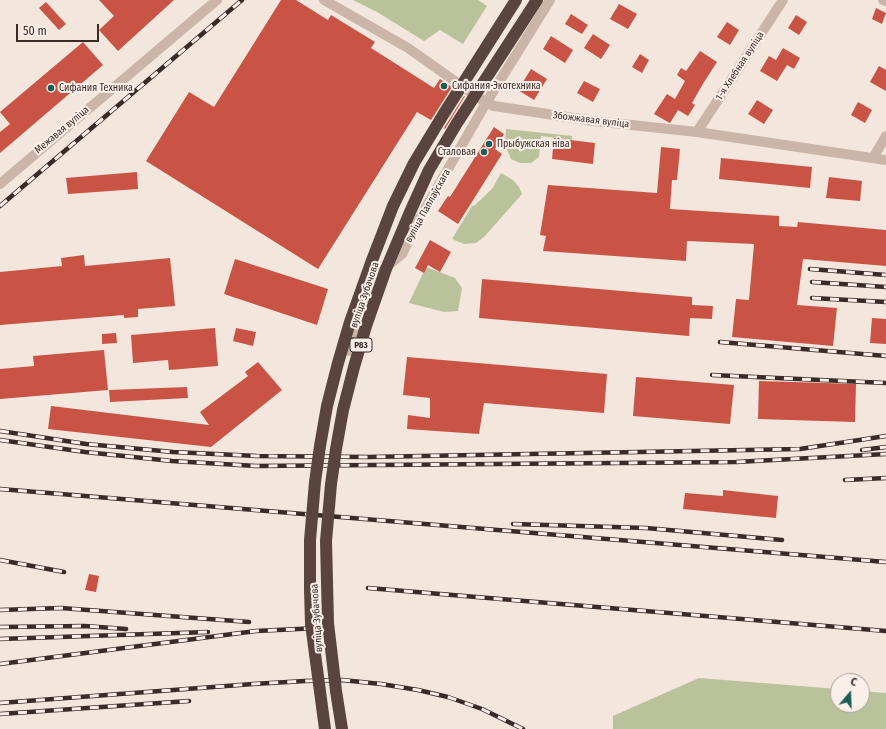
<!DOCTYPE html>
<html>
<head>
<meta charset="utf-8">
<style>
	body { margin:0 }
	#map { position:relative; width:886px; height:729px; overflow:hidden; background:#f3e6dc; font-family:"Fira Sans Condensed",sans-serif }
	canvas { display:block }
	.north { position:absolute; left:830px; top:673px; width:40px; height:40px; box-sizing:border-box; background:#faf0e9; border:1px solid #aca19c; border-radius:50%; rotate:19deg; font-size:11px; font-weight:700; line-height:16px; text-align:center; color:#382b28 }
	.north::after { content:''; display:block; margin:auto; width:14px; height:18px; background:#1d5b57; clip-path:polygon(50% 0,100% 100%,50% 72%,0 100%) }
	.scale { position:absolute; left:16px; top:24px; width:83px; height:18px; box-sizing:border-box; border:2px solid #382b28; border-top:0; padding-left:5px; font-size:12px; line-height:14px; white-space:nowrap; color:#382b28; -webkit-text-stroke:3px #faf0e9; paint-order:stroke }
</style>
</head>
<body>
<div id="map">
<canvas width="886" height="729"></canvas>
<div class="north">С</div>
<div class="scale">50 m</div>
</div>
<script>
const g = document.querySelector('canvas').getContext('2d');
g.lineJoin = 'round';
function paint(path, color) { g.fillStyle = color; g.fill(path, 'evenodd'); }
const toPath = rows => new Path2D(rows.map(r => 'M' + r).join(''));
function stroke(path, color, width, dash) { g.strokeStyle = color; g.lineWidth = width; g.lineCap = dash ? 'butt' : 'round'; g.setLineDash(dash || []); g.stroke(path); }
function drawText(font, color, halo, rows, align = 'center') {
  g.font = font + ' "Fira Sans Condensed",sans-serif'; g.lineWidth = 4; g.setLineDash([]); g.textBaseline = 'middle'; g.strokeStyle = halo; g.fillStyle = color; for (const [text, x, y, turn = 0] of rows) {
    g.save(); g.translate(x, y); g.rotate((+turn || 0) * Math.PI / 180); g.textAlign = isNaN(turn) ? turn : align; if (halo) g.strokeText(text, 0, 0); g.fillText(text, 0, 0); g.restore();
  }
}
paint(toPath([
	[353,0,478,0,487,6,463,44,440,30,424,41,377,12],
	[506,129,572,136,572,140,541,136,539,157,531,163,520,163,511,159,505,145],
	[501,173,513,180,519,187,522,194,485,236,476,243,464,244,452,239,472,206,475,205,492,189],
	[426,267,455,278,462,288,458,311,444,312,409,303],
	[699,678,838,689,838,705,862,705,862,691,886,693,886,729,613,729,613,716]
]), '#bac29c');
paint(toPath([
	[99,0,174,0,118,51,99,30,114,16],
	[281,0,296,0,328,20,331,15,375,42,371,48,434,88,440,79,452,87,431,120,417,112,318,269,146,161,189,92,214,107],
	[46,2,66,24,59,30,39,8],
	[619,4,637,14,628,29,610,19],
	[876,8,886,13,882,24,872,19],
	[571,14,588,25,582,34,565,24],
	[796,15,807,22,799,35,788,28],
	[727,22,739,30,730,45,717,37],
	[593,34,610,45,601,59,584,48],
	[551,36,573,50,565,63,543,49],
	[83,42,103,65,0,153,0,132,10,124,0,112],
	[783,48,800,58,794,69,787,65,777,81,760,71,769,56,776,60],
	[700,51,717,62,704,82,692,103,695,105,688,116,678,110,670,123,668,122,654,114,667,94,675,99,685,81,677,75,681,68,686,71],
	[640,54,649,60,642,73,632,67],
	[879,66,886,70,886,91,870,82],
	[531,69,547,79,534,100,518,90],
	[584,81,600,89,593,102,577,93],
	[464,96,465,96,445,129,444,128],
	[757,100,773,110,764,124,748,114],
	[858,102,872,110,865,123,851,115],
	[494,127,504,134,495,149,502,154,458,224,438,211,448,196,450,197],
	[554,138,595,143,593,164,552,159],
	[661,147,680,149,677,180,672,180,670,209,779,216,779,226,797,227,798,222,886,230,886,266,803,259,797,305,837,308,833,346,732,337,736,299,749,300,754,244,687,241,686,261,543,251,546,236,540,235,548,185,657,193],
	[721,158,812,167,810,188,719,179],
	[137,172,138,189,68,194,66,178],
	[829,177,862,181,860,201,826,198],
	[430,240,451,252,440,272,428,265,424,273,415,268],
	[84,255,85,266,170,258,175,306,138,309,138,317,124,318,124,315,0,325,0,272,62,266,61,258],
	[235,259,328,289,317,325,224,294],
	[482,279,692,297,692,305,713,306,712,319,690,318,689,336,479,318],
	[872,318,886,319,886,344,870,343],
	[215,328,218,366,169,370,168,360,133,363,131,335],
	[236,328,256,332,253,346,233,341],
	[116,333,117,343,102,344,102,334],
	[104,350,108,390,0,399,0,369,34,366,33,356],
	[407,357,607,374,604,413,484,403,479,434,407,429,408,415,430,418,430,398,403,395],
	[258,362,282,390,211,447,48,429,51,406,209,425,200,412,248,376,245,372],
	[636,377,734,385,730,424,633,416],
	[759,381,856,384,855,422,758,419],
	[187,387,188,398,110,402,109,390],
	[723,490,778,496,776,518,683,509,685,493,723,496],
	[89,574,99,576,96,592,85,590]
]), '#c95445');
stroke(toPath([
	[324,0,408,48,486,103,494,106,594,121,697,132,886,160],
	[883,0,886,1],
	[697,132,783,0],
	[873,158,886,136],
	[0,184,217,0],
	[350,351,378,274,402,254,418,221,486,103,550,0]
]), '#cbb4a8', 10);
const rail = toPath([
	[0,206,242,0],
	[810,269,886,275],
	[812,282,886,287],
	[812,298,886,302],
	[720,342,886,356],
	[712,375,886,383],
	[0,431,86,444,173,452,257,456,368,457,800,449,886,436],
	[0,440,85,452,172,461,256,466,736,462,886,454],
	[862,450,886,447],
	[845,480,886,478],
	[0,489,886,562],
	[513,524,646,528,782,540],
	[0,560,64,572],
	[368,588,886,631],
	[0,610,61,608,249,622],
	[0,627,85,626,126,629],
	[0,639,208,632],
	[0,664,256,631,319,628],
	[0,703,253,684,305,681,342,680,381,684,418,690,448,697,482,709,523,729],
	[0,714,189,701]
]);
stroke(rail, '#382b28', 4.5);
stroke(rail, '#faf0e9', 3, [9]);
stroke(toPath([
	[325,729,311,624,310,589,310,540,315,482,320,446,327,406,338,363,350,322,371,263,393,206,414,163,443,115,516,0],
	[342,729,336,691,328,623,326,541,331,484,336,449,343,410,354,367,366,326,386,269,410,212,429,170,457,123,537,0]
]), '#59443f', 12);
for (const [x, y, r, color] of [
	[444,86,4,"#1d5b57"],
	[51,88,4,"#1d5b57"],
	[489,144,4,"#1d5b57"],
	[484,152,4,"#1d5b57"]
]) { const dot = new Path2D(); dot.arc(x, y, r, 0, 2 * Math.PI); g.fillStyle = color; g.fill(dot); stroke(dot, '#faf0e9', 1.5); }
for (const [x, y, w] of [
	[361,345,22]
]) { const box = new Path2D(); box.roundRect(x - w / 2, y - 7, w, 14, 3); g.fillStyle = '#faf0e9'; g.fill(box); stroke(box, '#382b28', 1); }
drawText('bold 9px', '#382b28', null, [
	["Р83",361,345]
]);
drawText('10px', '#382b28', '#faf0e9', [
	["1-я Хлебная вуліца",740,66,-57],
	["Збожжавая вуліца",591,120,7],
	["Межавая вуліца",62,130,-40],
	["вуліца Паплаўскага",428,206,-61],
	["вуліца Зубачова",365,295,-71],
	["вуліца Зубачова",317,618,-94]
]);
drawText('10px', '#382b28', '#faf0e9', [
	["Сифания-Экотехника",452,86],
	["Сифания Техника",59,88],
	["Прыбужская ніва",497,144],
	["Сталовая",476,152,"right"]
], 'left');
</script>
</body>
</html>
